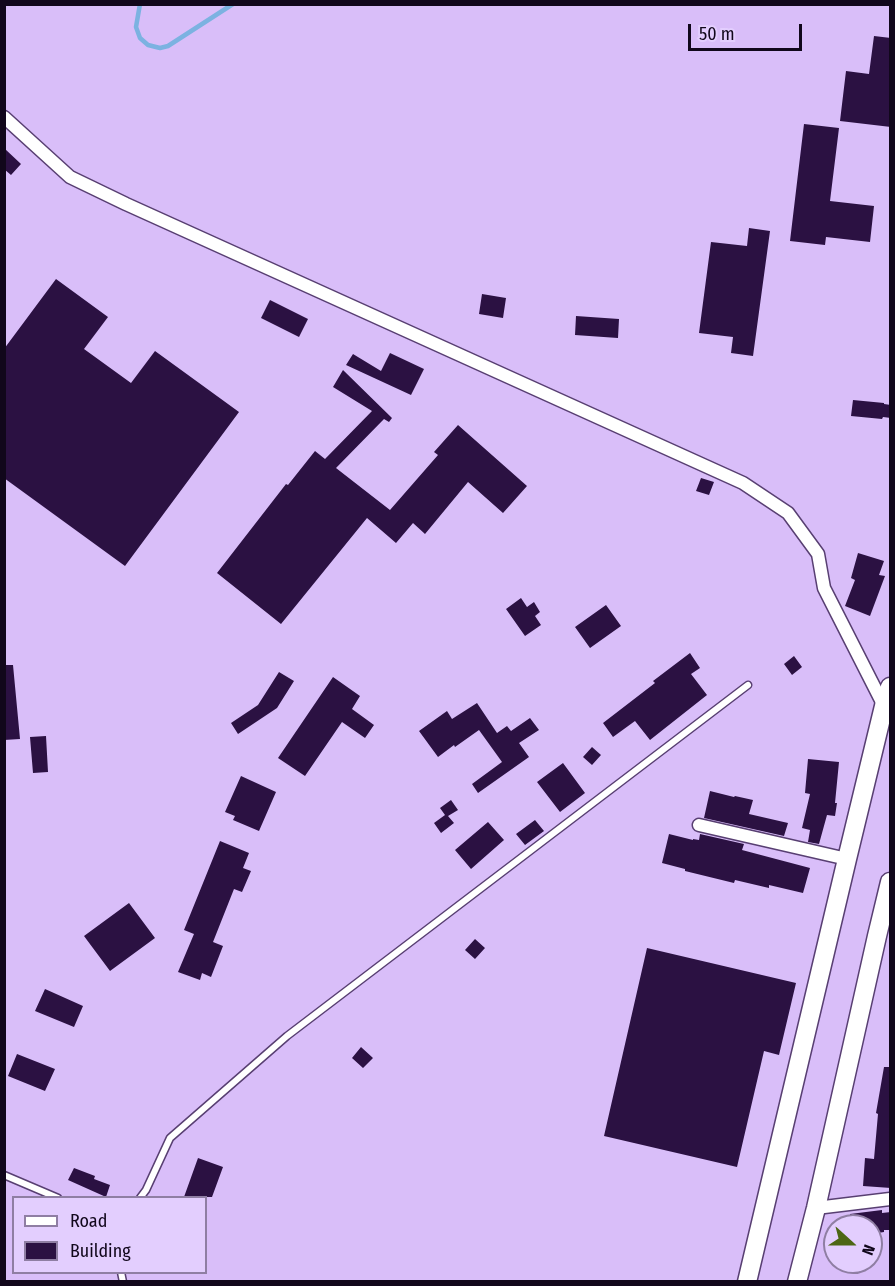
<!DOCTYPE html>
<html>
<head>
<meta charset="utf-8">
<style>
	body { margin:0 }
	#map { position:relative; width:895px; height:1286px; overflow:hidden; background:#d9bef9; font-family:"Fira Sans Condensed",sans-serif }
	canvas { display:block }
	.frame { position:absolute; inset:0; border:6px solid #11071b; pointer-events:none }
	.legend { position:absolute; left:12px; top:1196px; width:195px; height:78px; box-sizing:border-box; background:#e3cefe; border:2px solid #8f7ea3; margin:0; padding:8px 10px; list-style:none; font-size:18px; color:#11071b }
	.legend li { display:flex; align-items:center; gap:12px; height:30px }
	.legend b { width:30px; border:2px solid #8f7ea3 }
	.north { position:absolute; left:823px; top:1214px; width:60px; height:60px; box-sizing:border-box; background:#e3cefe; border:2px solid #8f7ea3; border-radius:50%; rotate:111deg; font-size:16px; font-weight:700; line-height:24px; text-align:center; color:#11071b }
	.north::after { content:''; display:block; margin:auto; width:21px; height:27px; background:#4d6615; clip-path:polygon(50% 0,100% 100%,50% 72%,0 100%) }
	.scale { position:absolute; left:688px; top:24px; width:114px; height:27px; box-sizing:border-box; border:3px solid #11071b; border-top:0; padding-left:8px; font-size:18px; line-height:21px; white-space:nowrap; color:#11071b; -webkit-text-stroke:4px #e3cefe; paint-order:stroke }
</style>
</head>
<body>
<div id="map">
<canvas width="895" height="1286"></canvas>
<div class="frame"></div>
<ul class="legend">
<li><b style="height:8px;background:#fff"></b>Road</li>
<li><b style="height:16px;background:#2b1142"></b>Building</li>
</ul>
<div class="north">N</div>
<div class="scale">50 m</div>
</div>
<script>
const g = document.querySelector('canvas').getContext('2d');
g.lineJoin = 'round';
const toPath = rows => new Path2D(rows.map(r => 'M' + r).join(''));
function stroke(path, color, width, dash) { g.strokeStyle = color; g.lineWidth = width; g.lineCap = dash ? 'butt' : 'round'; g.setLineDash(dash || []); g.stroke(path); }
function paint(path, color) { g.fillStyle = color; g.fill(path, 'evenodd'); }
stroke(toPath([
	[140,4,136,27,140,38,148,45,160,48,168,46,233,4]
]), '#7cb2e1', 4.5);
paint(toPath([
	[874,36,891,38,891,127,840,121,846,71,869,74],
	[804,124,839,128,830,201,874,206,870,242,826,237,825,245,790,241],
	[4,148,21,164,11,175,4,169],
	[749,228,770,231,753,356,731,353,733,337,699,333,711,242,747,246],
	[56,279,108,317,84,349,131,383,155,351,239,412,125,566,4,478,4,349],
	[482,294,506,298,503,318,479,314],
	[270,300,308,319,299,337,261,318],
	[576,316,619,319,618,338,575,335],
	[390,353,424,369,411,395,346,365,353,354,381,371],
	[343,370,392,418,389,422,384,419,336,468,390,510,438,455,434,452,458,425,527,486,503,513,468,482,425,534,413,523,396,543,367,518,281,624,217,573,286,484,288,485,315,451,325,459,372,411,333,387],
	[853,400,884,403,884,404,891,405,891,418,883,417,882,419,851,416],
	[701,478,714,482,709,495,696,491],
	[858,553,884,561,879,575,885,576,870,616,845,606,855,580,851,578],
	[521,598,527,607,534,602,540,612,535,616,541,625,525,636,506,609],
	[606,605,621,626,590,648,575,627],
	[690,653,700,668,691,674,707,695,650,740,635,721,613,737,603,723,655,683,653,681],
	[794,656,802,667,792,675,784,664],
	[4,665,13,665,20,739,4,740],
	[279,672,294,681,277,708,238,734,231,723,258,705],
	[333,677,360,696,352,709,374,725,365,738,342,722,305,776,278,758],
	[477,703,497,733,507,726,511,731,530,718,539,730,519,743,529,757,478,793,472,784,502,762,479,730,455,747,454,745,438,757,419,731,447,711,452,719],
	[46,736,48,772,33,773,30,737],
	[592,747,601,755,592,765,583,757],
	[808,759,839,762,835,803,837,803,835,816,827,815,819,844,808,842,810,830,802,828,810,794,805,793],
	[563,763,585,793,560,812,537,782],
	[241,776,276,792,259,831,233,820,235,816,225,812],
	[710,791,734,797,735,796,753,800,749,814,788,823,784,836,704,818],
	[451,800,458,810,448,816,454,823,441,833,434,823,445,815,440,808],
	[535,820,544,831,525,845,516,834],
	[488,822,504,840,471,869,455,850],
	[669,834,693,840,693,839,699,840,700,834,744,844,742,850,810,868,803,893,769,885,769,888,735,880,734,883,685,871,685,869,662,863],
	[220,841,249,853,243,868,251,871,242,892,234,889,213,942,223,946,211,977,202,973,200,980,178,972,194,934,184,930],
	[129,903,155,938,110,971,84,936],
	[475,939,485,948,475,959,465,950],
	[647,948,796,983,779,1055,764,1051,737,1167,604,1136],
	[45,989,83,1006,74,1027,35,1011],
	[361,1047,373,1058,363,1068,352,1058],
	[17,1054,55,1069,45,1091,8,1076],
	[884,1067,891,1067,891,1188,863,1186,865,1158,874,1159,878,1114,876,1113],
	[198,1158,223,1167,212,1197,184,1197],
	[74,1168,95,1176,94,1179,110,1185,106,1197,68,1180],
	[882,1210,882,1213,891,1212,891,1230,884,1230,884,1232,871,1234,871,1226,851,1226,850,1214]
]), '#2b1142');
const lane = toPath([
	[4,1175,58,1198],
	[140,1198,146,1190,170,1138,287,1036,748,685],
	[121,1272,123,1282]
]);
const street = toPath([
	[4,117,70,177,126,204,743,483,788,513,818,554,824,588,885,708],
	[699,825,847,859],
	[816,1208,890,1199]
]);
const secondary = toPath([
	[747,1282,847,859,884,706,890,687],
	[797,1282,816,1208,877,936,890,882]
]);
stroke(lane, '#583f72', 9);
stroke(street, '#583f72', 15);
stroke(secondary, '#583f72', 21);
stroke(lane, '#fff', 6);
stroke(street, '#fff', 12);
stroke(secondary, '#fff', 18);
</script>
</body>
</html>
